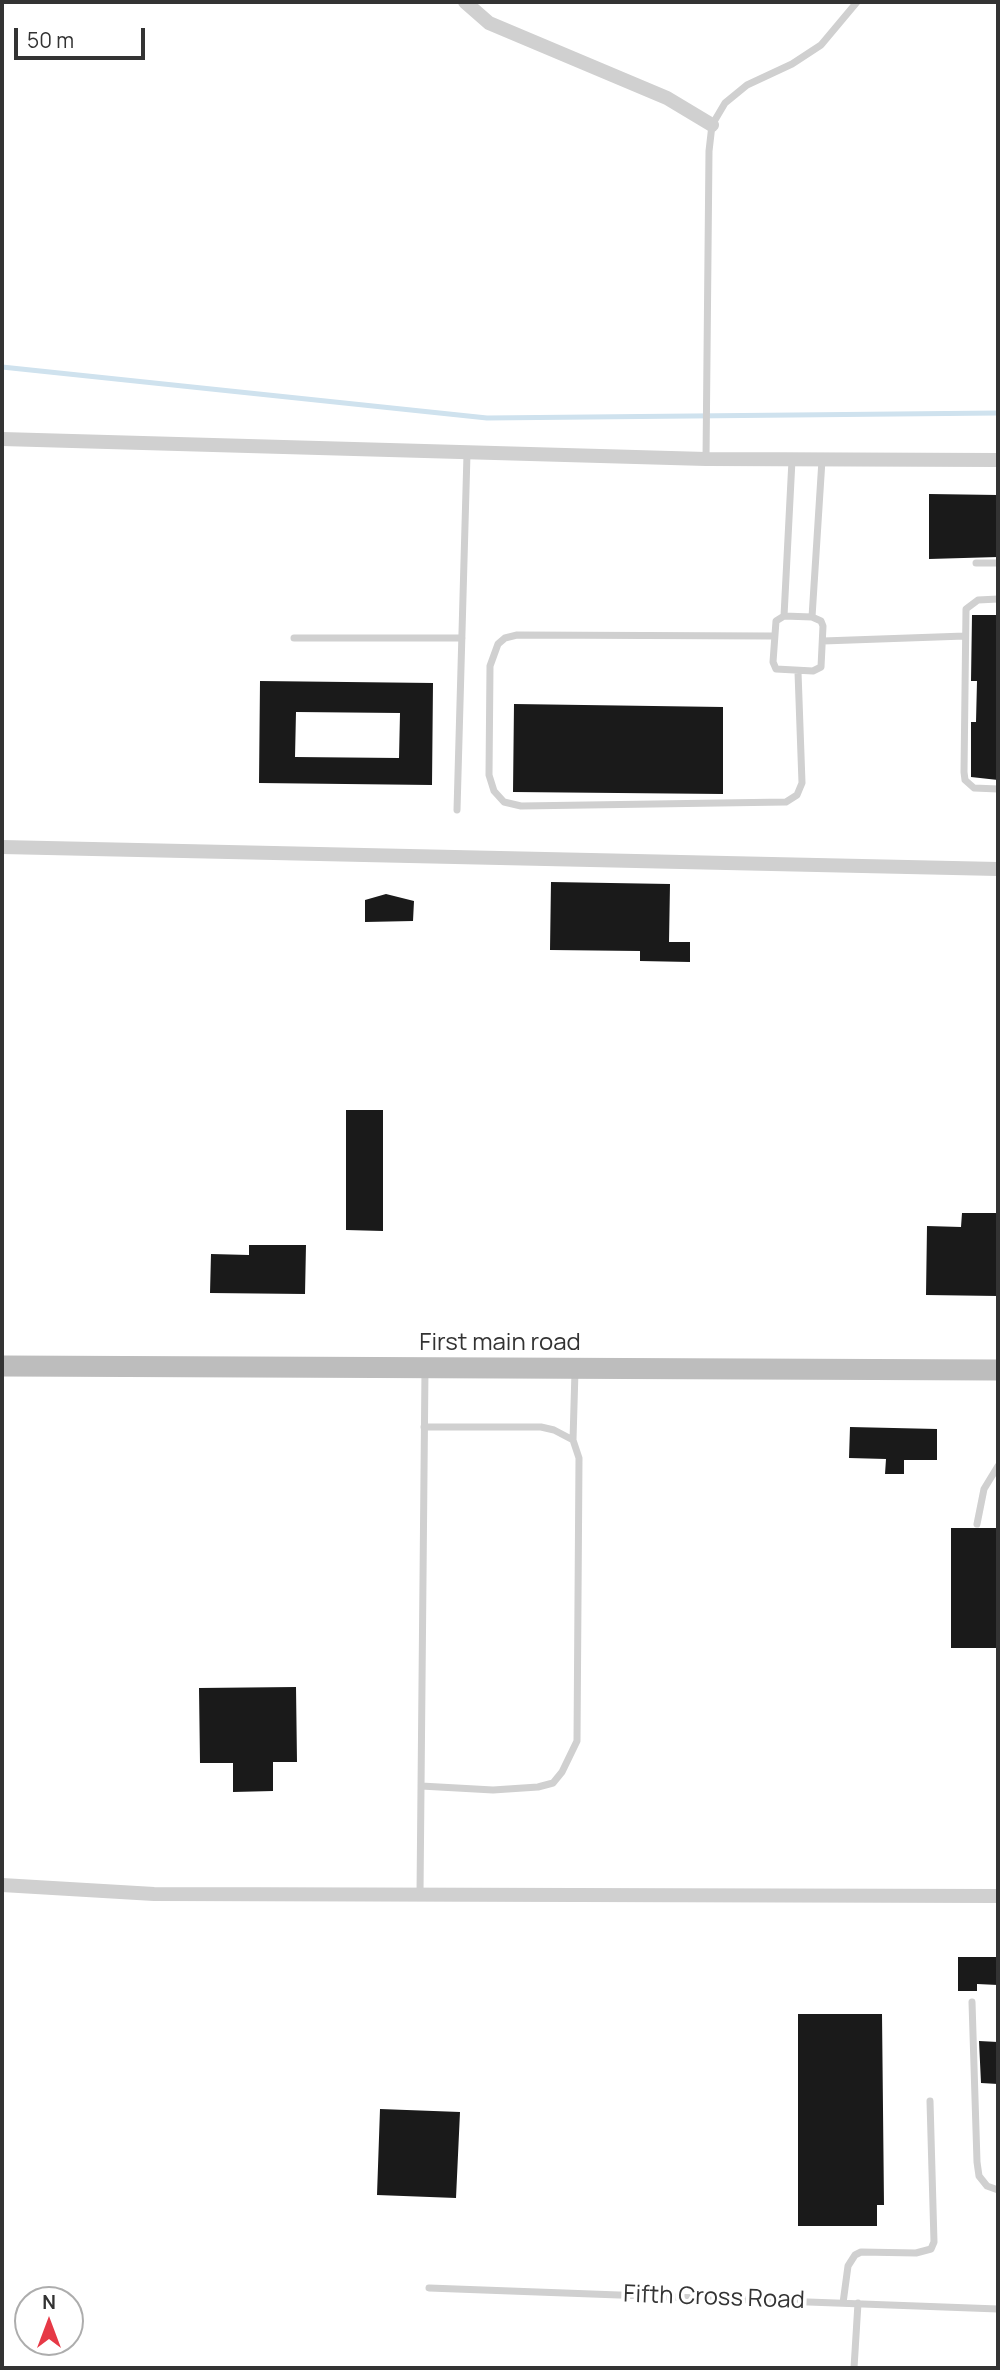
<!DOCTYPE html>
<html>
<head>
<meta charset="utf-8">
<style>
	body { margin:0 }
	#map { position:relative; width:1000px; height:2370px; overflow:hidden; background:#fff; font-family:Manrope,sans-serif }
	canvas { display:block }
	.frame { position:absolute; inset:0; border:4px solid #333; pointer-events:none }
	.north { position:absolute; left:14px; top:2286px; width:70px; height:70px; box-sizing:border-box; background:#fff; border:2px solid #adadad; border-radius:50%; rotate:0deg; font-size:19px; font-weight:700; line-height:28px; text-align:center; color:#333 }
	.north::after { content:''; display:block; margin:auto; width:24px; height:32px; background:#e63946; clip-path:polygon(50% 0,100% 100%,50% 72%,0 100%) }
	.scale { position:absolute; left:14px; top:28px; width:131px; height:32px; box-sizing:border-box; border:4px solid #333; border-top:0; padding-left:9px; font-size:21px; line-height:24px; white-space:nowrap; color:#333; -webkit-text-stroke:5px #fff; paint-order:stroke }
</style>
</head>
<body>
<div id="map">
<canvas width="1000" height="2370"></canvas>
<div class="frame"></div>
<div class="north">N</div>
<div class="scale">50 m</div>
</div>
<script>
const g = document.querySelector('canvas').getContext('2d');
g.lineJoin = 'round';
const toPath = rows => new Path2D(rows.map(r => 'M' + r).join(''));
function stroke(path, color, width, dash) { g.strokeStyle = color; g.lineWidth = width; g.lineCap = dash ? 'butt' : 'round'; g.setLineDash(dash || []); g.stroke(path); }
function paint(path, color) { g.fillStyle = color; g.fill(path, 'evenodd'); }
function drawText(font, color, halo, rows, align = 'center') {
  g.font = font + ' Manrope,sans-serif'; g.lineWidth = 7; g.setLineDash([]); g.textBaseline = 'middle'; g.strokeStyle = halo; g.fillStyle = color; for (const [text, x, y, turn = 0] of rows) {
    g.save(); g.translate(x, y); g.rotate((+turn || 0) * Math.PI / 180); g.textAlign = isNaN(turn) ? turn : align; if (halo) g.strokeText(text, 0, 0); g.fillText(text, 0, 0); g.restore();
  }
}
stroke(toPath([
	[2,367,487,418,998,413]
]), '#cfe2ee', 5);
paint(toPath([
	[929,494,998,495,998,557,929,559],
	[972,615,998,615,998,780,971,777,971,722,976,722,977,681,971,681],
	[260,681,433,683,432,785,259,783],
	[296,712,400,713,399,758,295,757],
	[514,704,723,707,723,794,513,792],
	[551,882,670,884,669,942,690,942,690,962,640,961,640,951,550,950],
	[386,894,414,901,413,921,365,922,365,900],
	[346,1110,383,1110,383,1231,346,1230],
	[962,1213,998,1213,998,1296,926,1295,927,1226,961,1227],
	[249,1245,306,1245,305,1294,210,1293,211,1254,249,1255],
	[850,1427,937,1429,937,1460,904,1460,904,1474,885,1474,886,1459,849,1458],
	[951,1528,998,1528,998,1648,951,1648],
	[296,1687,297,1762,273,1762,273,1791,233,1792,233,1763,200,1763,199,1688],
	[958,1957,998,1957,998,1985,977,1984,977,1991,958,1991],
	[798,2014,882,2014,884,2205,877,2205,877,2226,798,2226],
	[979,2041,998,2042,998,2084,981,2083],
	[380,2109,460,2112,456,2198,377,2195]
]), '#1a1a1a');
stroke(toPath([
	[706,459,709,151,712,125,725,103,747,85,792,64,821,45,857,2],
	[976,563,998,563],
	[998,599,978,600,966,609,964,772,965,780,974,788,998,789],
	[784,616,792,460],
	[812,617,821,621,823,626,821,667,813,671,776,669,773,662,776,621,784,616,812,617],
	[812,617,822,460],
	[773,636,517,635,505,638,498,644,490,666,489,775,494,791,504,802,521,806,786,802,797,795,802,783,798,672],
	[294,638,462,638],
	[823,641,965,636],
	[457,810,467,454],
	[573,1440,575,1371],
	[977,1524,984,1489,998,1466],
	[421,1786,493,1790,538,1787,553,1783,562,1772,577,1741,579,1458,573,1440,554,1430,541,1427,424,1427],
	[420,1893,425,1369],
	[972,2002,977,2162,979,2176,987,2186,998,2190],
	[429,2288,998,2309],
	[843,2303,848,2266,855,2255,861,2252,916,2253,931,2249,934,2242,930,2101],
	[854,2368,858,2303]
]), '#d0d0d0', 7);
stroke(toPath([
	[465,2,489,23,667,98,712,125],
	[2,439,706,459,998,460],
	[2,847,998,869],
	[2,1885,154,1894,998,1896]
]), '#d0d0d0', 14);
stroke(toPath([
	[2,1366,998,1370]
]), '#bdbdbd', 21);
drawText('24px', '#333', '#fff', [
	["First main road",500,1343],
	["Fifth Cross Road",714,2298,2]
]);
</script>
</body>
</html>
